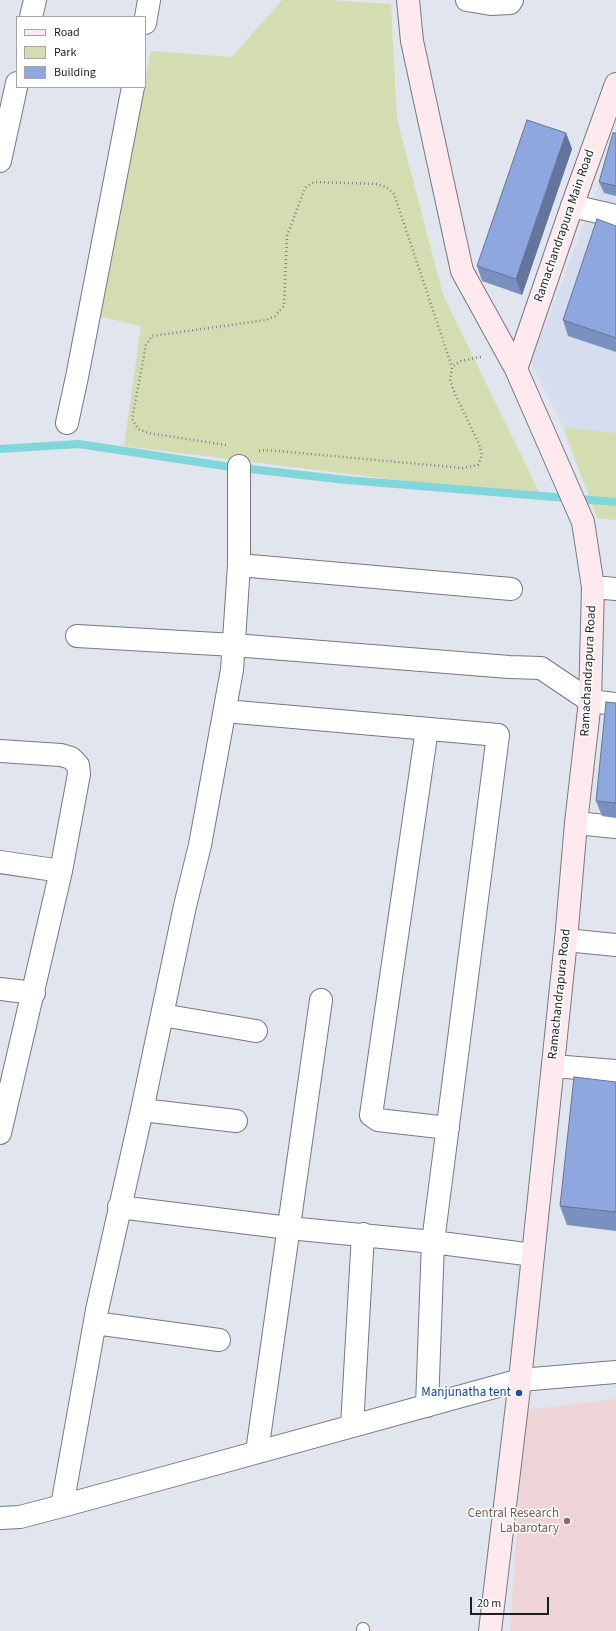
<!DOCTYPE html>
<html>
<head>
<meta charset="utf-8">
<style>
	body { margin:0 }
	#map { position:relative; width:616px; height:1631px; overflow:hidden; background:#e0e5ee; font-family:"Source Sans 3",sans-serif }
	canvas { display:block }
	.legend { position:absolute; left:16px; top:16px; width:130px; height:72px; box-sizing:border-box; background:#fff; border:1px solid #a4a5a6; margin:0; padding:5px 7px; list-style:none; font-size:12px; color:#1b1d20 }
	.legend li { display:flex; align-items:center; gap:8px; height:20px }
	.legend b { width:20px; border:1px solid #a4a5a6 }
	.scale { position:absolute; left:470px; top:1597px; width:79px; height:18px; box-sizing:border-box; border:2px solid #1b1d20; border-top:0; padding-left:5px; font-size:12px; line-height:14px; white-space:nowrap; color:#1b1d20; -webkit-text-stroke:3px #fff; paint-order:stroke }
</style>
</head>
<body>
<div id="map">
<canvas width="616" height="1631"></canvas>
<ul class="legend">
<li><b style="height:5px;background:#fee9ee"></b>Road</li>
<li><b style="height:11px;background:#d3ddb1"></b>Park</li>
<li><b style="height:11px;background:#8ea7de"></b>Building</li>
</ul>
<div class="scale">20 m</div>
</div>
<script>
const g = document.querySelector('canvas').getContext('2d');
g.lineJoin = 'round';
function paint(path, color) { g.fillStyle = color; g.fill(path, 'evenodd'); }
const toPath = rows => new Path2D(rows.map(r => 'M' + r).join(''));
function stroke(path, color, width, dash) { g.strokeStyle = color; g.lineWidth = width; g.lineCap = dash ? 'butt' : 'round'; g.setLineDash(dash || []); g.stroke(path); }
function drawText(font, color, halo, rows, align = 'center') {
  g.font = font + ' "Source Sans 3",sans-serif'; g.lineWidth = 3; g.setLineDash([]); g.textBaseline = 'middle'; g.strokeStyle = halo; g.fillStyle = color; for (const [text, x, y, turn = 0] of rows) {
    g.save(); g.translate(x, y); g.rotate((+turn || 0) * Math.PI / 180); g.textAlign = isNaN(turn) ? turn : align; if (halo) g.strokeText(text, 0, 0); g.fillText(text, 0, 0); g.restore();
  }
}
paint(toPath([
	[616,132,616,433,563,427,531,363,597,190]
]), '#d6ddee');
paint(toPath([
	[616,1399,616,1631,510,1631,525,1410]
]), '#eed3d7');
paint(toPath([
	[282,0,328,0,391,4,397,119,443,295,542,498,124,446,141,326,98,316,151,51,232,57],
	[563,427,616,433,616,520,597,518]
]), '#d3ddb1');
stroke(toPath([
	[0,449,79,444,224,466,346,480,616,502]
]), '#7fd6db', 8);
const lane = toPath([
	[363,1631,363,1629]
]);
const street = toPath([
	[467,0,491,4,510,3,512,0],
	[31,17,35,0],
	[145,23,149,0],
	[0,161,17,83],
	[572,206,616,216],
	[67,423,77,377,133,87],
	[239,565,511,589],
	[593,587,616,589],
	[77,636,234,645,509,667,541,668,590,701,616,704],
	[225,711,498,735,433,1242,427,1406],
	[427,729,371,1115,378,1120,448,1128],
	[0,751,61,755,71,758,78,765,79,774,61,871,0,1133],
	[576,823,616,827],
	[0,862,61,871],
	[566,940,616,945],
	[0,989,34,993],
	[162,1015,256,1031],
	[553,1066,616,1071],
	[142,1110,236,1121],
	[119,1207,289,1228,433,1242,533,1255],
	[95,1323,219,1340],
	[352,1426,363,1234],
	[257,1452,321,1000],
	[62,1506,97,1310,142,1110,185,906,200,845,232,670,239,565,239,466],
	[0,1518,20,1517,62,1506,520,1380,616,1372]
]);
const secondary = toPath([
	[408,0,412,41,462,271,516,369,583,522,593,587,590,701,576,823,566,940,520,1380,490,1631],
	[516,369,572,206,616,84]
]);
stroke(lane, '#757982', 14);
stroke(street, '#757982', 24);
stroke(secondary, '#757982', 24);
stroke(toPath([
	[226,445,148,433,138,429,132,419,146,345,152,336,266,320,275,316,284,306,287,236,305,188,314,182,377,184,386,187,394,194,452,367],
	[259,451,266,450,278,451,463,468,478,465,482,455,479,444,456,396,450,381,452,367,461,361,481,357]
]), '#7f8389', 2.5, [1, 3]);
stroke(lane, '#fff', 12);
stroke(street, '#fff', 22);
stroke(secondary, '#fee9ee', 22);
paint(toPath([
	[566,133,572,149,522,295,482,281,477,266],
	[616,133,616,196,604,193,599,182],
	[616,226,616,352,568,336,563,320],
	[616,703,616,818,602,816,596,801],
	[616,1082,616,1231,567,1225,560,1206]
]), '#7a90bf');
paint(toPath([
	[566,133,572,149,522,295,516,279]
]), '#63759b');
const building = toPath([
	[527,120,566,133,516,279,477,266,527,120],
	[613,133,616,133,616,186,599,182,613,133],
	[597,219,616,226,616,338,563,320,597,219],
	[606,702,616,703,616,803,596,801,606,702],
	[574,1077,616,1082,616,1212,560,1206,574,1077]
]);
paint(building, '#8ea7de');
stroke(building, '#63759b', 1);
for (const [x, y, r, color] of [
	[519,1393,4,"#1a4fb4"],
	[567,1521,4,"#8d6e63"]
]) { const dot = new Path2D(); dot.arc(x, y, r, 0, 2 * Math.PI); g.fillStyle = color; g.fill(dot); stroke(dot, '#fff', 1.5); }
drawText('13px', '#1b1d20', '#fff', [
	["Ramachandrapura Main Road",565,226,-71],
	["Ramachandrapura Road",589,671,-87],
	["Ramachandrapura Road",560,994,-84]
]);
drawText('13px', '#164399', '#fff', [
	["Manjunatha tent",511,1393]
], 'right');
drawText('13px', '#785e54', '#fff', [
	["Central Research",559,1514],
	["Labarotary",559,1529]
], 'right');
</script>
</body>
</html>
